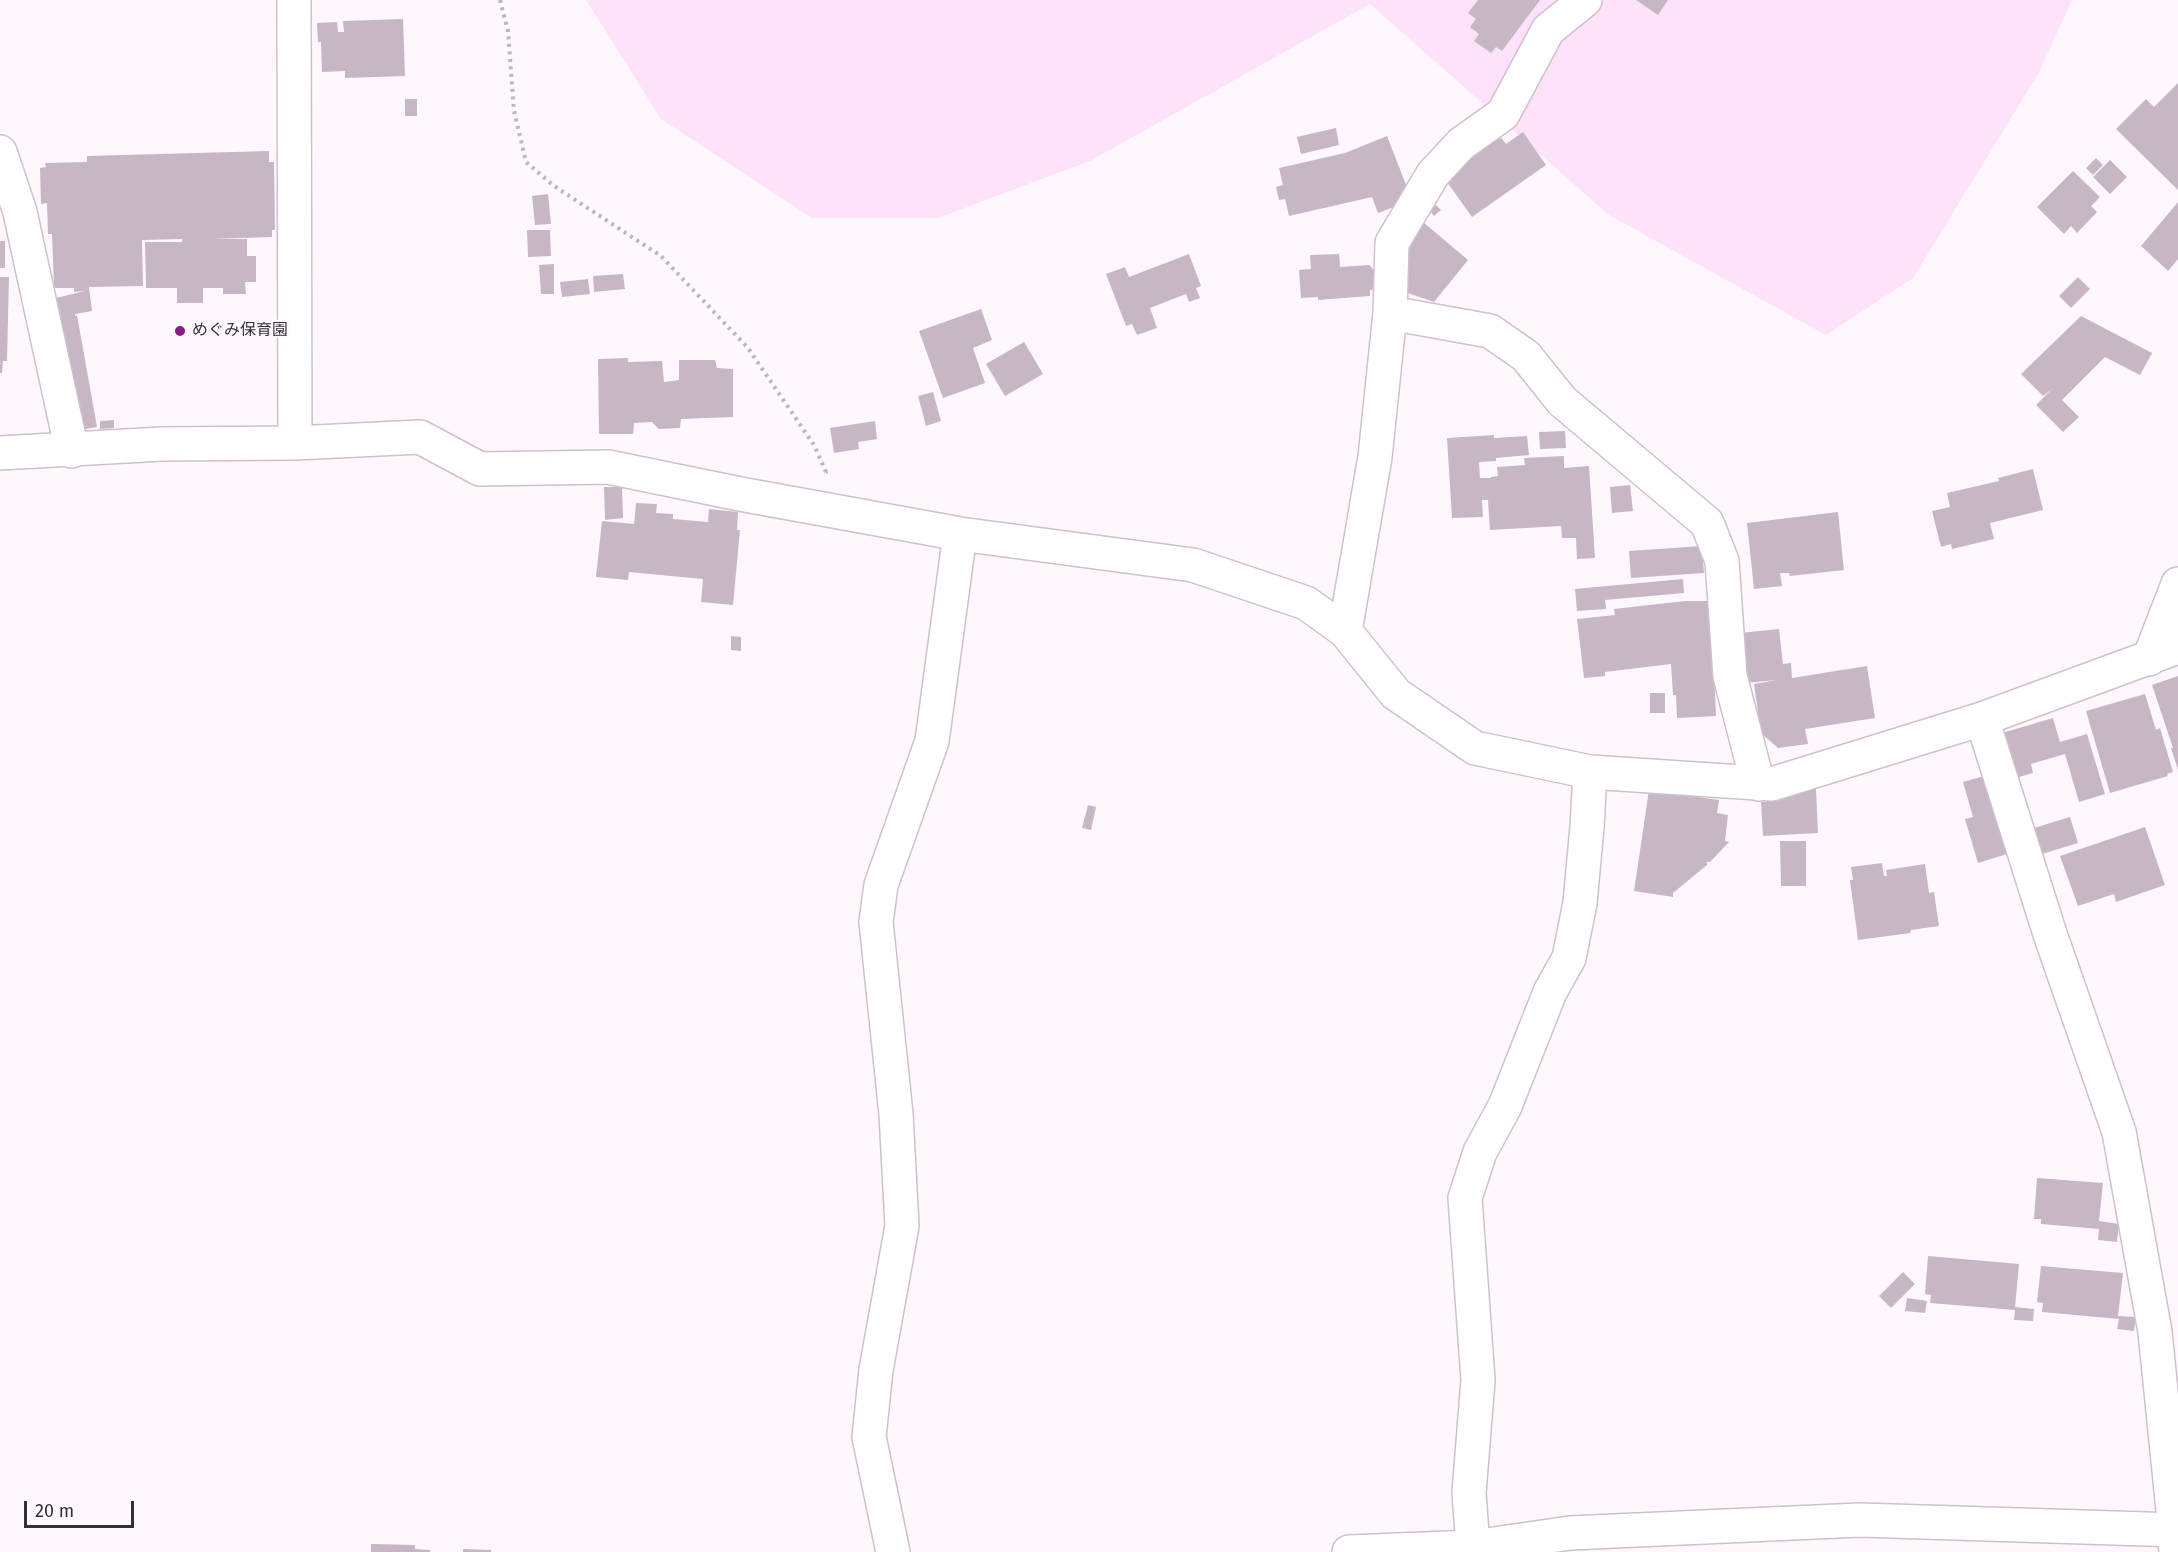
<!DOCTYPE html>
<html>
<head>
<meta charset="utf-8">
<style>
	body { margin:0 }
	#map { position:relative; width:2178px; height:1552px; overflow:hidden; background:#fef7fd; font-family:"Fira Sans",sans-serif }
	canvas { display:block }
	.scale { position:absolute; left:24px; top:1501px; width:110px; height:27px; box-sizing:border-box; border:3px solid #352f35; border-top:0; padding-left:8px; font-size:18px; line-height:21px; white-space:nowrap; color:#352f35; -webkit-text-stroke:4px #fef7fd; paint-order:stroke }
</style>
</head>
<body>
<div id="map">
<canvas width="2178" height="1552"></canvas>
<div class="scale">20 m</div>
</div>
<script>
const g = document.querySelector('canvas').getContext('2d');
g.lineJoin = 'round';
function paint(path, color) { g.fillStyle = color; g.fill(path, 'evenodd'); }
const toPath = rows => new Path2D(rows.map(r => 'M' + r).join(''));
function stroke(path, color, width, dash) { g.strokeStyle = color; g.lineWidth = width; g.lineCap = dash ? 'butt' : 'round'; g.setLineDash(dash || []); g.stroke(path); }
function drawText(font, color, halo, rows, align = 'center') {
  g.font = font + ' "Fira Sans","Noto Sans JP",sans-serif'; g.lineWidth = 4.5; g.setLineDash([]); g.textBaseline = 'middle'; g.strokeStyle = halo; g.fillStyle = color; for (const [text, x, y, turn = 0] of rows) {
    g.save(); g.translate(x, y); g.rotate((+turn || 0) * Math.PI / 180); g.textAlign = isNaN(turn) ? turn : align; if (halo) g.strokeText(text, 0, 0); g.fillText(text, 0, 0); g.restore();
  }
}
paint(toPath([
	[586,0,2072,0,2038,74,1913,278,1826,335,1609,215,1370,4,1090,161,938,218,812,218,661,119]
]), '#fde2fa');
paint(toPath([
	[1478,0,1540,0,1502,51,1496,47,1491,53,1474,41,1479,34,1470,27,1476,19,1468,13],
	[1636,0,1668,0,1658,15],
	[403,19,405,76,345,78,345,71,322,72,321,42,318,42,317,23,337,22,338,32,344,32,343,21],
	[2178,83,2178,190,2116,129,2146,99,2154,107],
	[405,99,417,99,417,116,405,116],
	[1336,128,1339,145,1301,154,1297,137],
	[1523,132,1546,165,1472,217,1442,175,1499,135,1506,144],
	[1387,136,1412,200,1378,213,1372,197,1289,216,1285,199,1279,200,1276,187,1283,185,1279,168,1345,153],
	[269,151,269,162,274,162,275,230,272,230,272,237,211,239,247,239,247,256,256,256,256,282,245,282,246,294,223,294,223,288,203,288,203,303,177,303,177,288,146,288,145,242,182,242,182,239,142,240,143,286,89,287,92,311,75,314,75,316,77,315,97,427,80,430,56,298,85,291,74,292,74,288,54,288,52,234,48,234,47,203,41,204,40,168,46,167,45,163,87,162,87,156],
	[2096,158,2103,165,2093,175,2086,168],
	[2110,160,2127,177,2110,194,2093,177],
	[2073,171,2100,197,2091,206,2097,212,2077,233,2071,226,2064,234,2037,207],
	[548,194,551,224,535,225,532,196],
	[2178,202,2178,259,2168,271,2141,246],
	[1436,205,1441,210,1434,216,1429,210],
	[1417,217,1468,260,1434,302,1393,288],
	[527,230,550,230,551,256,528,257],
	[0,241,5,241,5,268,0,268],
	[1189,254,1201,286,1196,288,1200,298,1189,302,1186,294,1150,308,1157,328,1137,335,1132,324,1126,326,1106,274,1125,267,1129,277],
	[1339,254,1340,267,1369,265,1375,271,1376,289,1370,290,1370,296,1318,300,1318,297,1301,298,1299,270,1311,269,1310,255],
	[554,264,554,294,541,294,539,265],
	[623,274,625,289,594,292,593,276],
	[0,277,9,277,7,361,3,361,2,373,0,373],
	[2078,277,2090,289,2071,308,2059,296],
	[588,279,590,294,562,297,560,282],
	[981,309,992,340,973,348,985,383,943,398,919,331],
	[2081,316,2152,353,2140,375,2105,357,2062,400,2079,417,2063,432,2036,405,2052,389,2043,396,2021,374],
	[1024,342,1043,374,1005,396,986,364],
	[628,358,628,362,662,361,664,382,679,380,679,360,715,360,717,368,733,369,733,417,681,419,680,428,659,429,652,422,634,423,633,434,599,434,598,359],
	[933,392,941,421,926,426,918,396],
	[114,420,114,428,100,429,100,421],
	[875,421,877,439,858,442,859,449,834,453,830,428],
	[1565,431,1566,448,1540,449,1539,432],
	[1494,435,1494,438,1527,436,1529,455,1496,458,1496,461,1479,462,1480,478,1491,478,1491,477,1498,476,1497,467,1525,465,1524,458,1564,456,1564,468,1589,466,1595,558,1577,559,1576,538,1562,538,1561,526,1490,530,1488,500,1482,500,1483,517,1452,518,1447,438],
	[2033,469,2043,510,1990,523,1994,539,1952,549,1951,544,1941,547,1932,511,1950,507,1947,493,1999,481,1998,478],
	[1630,485,1633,511,1612,513,1610,487],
	[604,487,622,487,623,518,605,520],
	[636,503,657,504,656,513,673,514,673,519,708,522,709,509,738,512,737,530,740,530,733,605,701,602,703,579,629,572,628,580,596,577,602,521,634,524],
	[1838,512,1844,570,1790,576,1789,573,1780,573,1782,586,1754,589,1747,523],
	[1702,546,1704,573,1631,578,1629,551],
	[1683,579,1684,593,1605,600,1606,609,1577,611,1575,589],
	[1685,601,1711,601,1716,716,1677,718,1676,695,1673,695,1671,664,1605,672,1605,676,1584,678,1577,619,1615,615,1614,609],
	[1779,629,1783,664,1791,663,1792,678,1867,666,1875,718,1805,729,1808,744,1778,748,1761,733,1754,684,1776,680,1746,683,1740,633],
	[731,636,741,637,741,651,731,650],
	[2178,676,2178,770,2171,748,2173,748,2152,685],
	[1650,693,1665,693,1665,713,1650,713],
	[2145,694,2156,730,2160,728,2173,772,2167,774,2168,776,2110,793,2086,711],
	[2053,718,2060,742,2087,734,2105,794,2079,802,2065,754,2031,764,2033,773,2016,778,2002,733],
	[1984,776,2007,854,1978,863,1965,819,1973,817,1963,782],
	[1816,789,1818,833,1763,836,1761,802,1777,801,1776,791],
	[1649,790,1719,800,1717,813,1728,815,1725,841,1729,842,1710,862,1707,862,1707,865,1673,893,1673,897,1634,891],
	[1088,805,1096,807,1091,830,1082,828],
	[2070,817,2078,843,2042,854,2034,828],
	[2145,827,2165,885,2116,902,2114,894,2078,906,2060,856],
	[1780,841,1806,841,1806,886,1781,886],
	[1882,863,1884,876,1887,876,1886,870,1925,864,1929,893,1934,892,1939,926,1911,930,1910,933,1858,940,1850,880,1853,880,1851,867],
	[2037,1178,2103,1183,2099,1221,2119,1224,2117,1242,2098,1240,2099,1229,2041,1224,2041,1219,2034,1219],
	[1928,1256,2019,1264,2015,1307,2034,1309,2033,1321,2014,1320,2015,1310,1930,1303,1931,1295,1925,1294],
	[2041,1266,2123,1273,2118,1316,2136,1317,2134,1331,2117,1329,2119,1319,2042,1312,2043,1303,2037,1302],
	[1903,1272,1915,1284,1891,1308,1879,1296],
	[1907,1298,1927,1301,1925,1313,1905,1311],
	[371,1544,415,1545,415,1549,430,1550,430,1552,371,1552],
	[463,1549,491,1550,491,1552,463,1552]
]), '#c7b7c5');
const minor = toPath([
	[294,0,295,443],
	[0,152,20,212,72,451],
	[1390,313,1490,331,1526,356,1562,401,1707,523,1722,561,1730,676,1758,784],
	[0,453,162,444,295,443,420,437,480,469,608,467,740,494,960,534,1193,565,1306,603,1345,631,1396,694,1475,748,1590,772,1772,784,1982,719,2178,647],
	[1345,631,1375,457,1390,313,1392,243,1433,174,1461,144,1503,114,1548,30,1585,0],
	[2149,659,2178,584],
	[1982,719,2050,934,2119,1132,2155,1332,2175,1530,2176,1552],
	[1473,1547,1469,1493,1478,1380,1465,1198,1480,1152,1505,1106,1550,992,1569,958,1580,903,1587,827,1590,772],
	[893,1552,869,1437,876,1370,902,1226,896,1114,876,922,881,885,932,741,960,534],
	[1349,1552,1473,1547,1570,1533,1860,1520,2178,1530]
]);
stroke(minor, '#d0c0cd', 36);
stroke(toPath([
	[500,0,508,31,514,111,526,162,554,186,661,256,748,348,814,445,826,472,824,472]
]), '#bdb6bc', 4, [3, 4.5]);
stroke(minor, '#fff', 33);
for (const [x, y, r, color] of [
	[180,331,6,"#891e84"]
]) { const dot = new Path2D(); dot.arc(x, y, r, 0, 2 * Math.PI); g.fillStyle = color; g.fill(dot); stroke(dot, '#fef7fd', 2); }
drawText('16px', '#352f35', '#fef7fd', [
	["めぐみ保育園",192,331]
], 'left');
</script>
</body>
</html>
